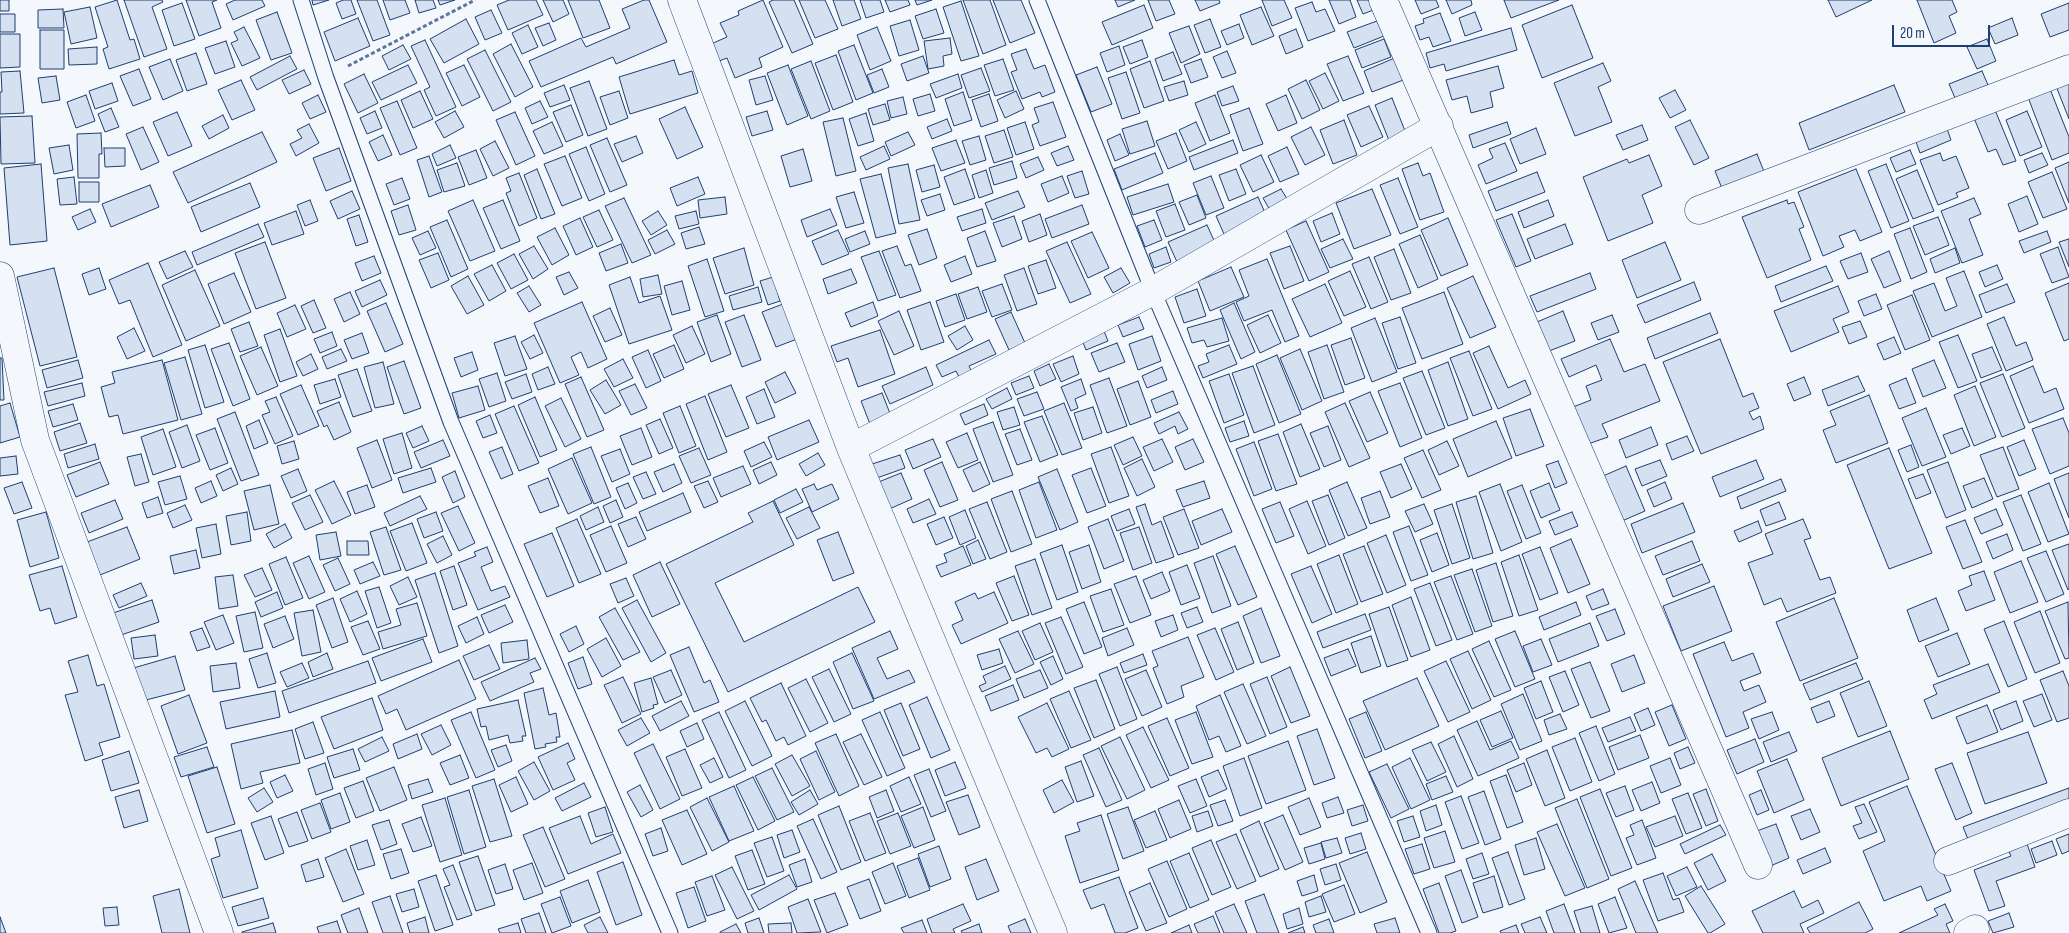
<!DOCTYPE html>
<html>
<head>
<meta charset="utf-8">
<style>
	body { margin:0 }
	#map { position:relative; width:2069px; height:933px; overflow:hidden; background:#f4f7fb; font-family:"Sofia Sans Condensed",sans-serif }
	canvas { display:block }
	.scale { position:absolute; left:1892px; top:25px; width:98px; height:22px; box-sizing:border-box; border:2px solid #1d3f73; border-top:0; padding-left:6px; font-size:15px; line-height:18px; white-space:nowrap; color:#1d3f73; -webkit-text-stroke:4px #f4f7fb; paint-order:stroke }
</style>
</head>
<body>
<div id="map">
<canvas width="2069" height="933"></canvas>
<div class="scale">20 m</div>
</div>
<script>
const g = document.querySelector('canvas').getContext('2d');
g.lineJoin = 'round';
function paint(path, color) { g.fillStyle = color; g.fill(path, 'evenodd'); }
const toPath = rows => new Path2D(rows.map(r => 'M' + r).join(''));
function stroke(path, color, width, dash) { g.strokeStyle = color; g.lineWidth = width; g.lineCap = dash ? 'butt' : 'round'; g.setLineDash(dash || []); g.stroke(path); }
const building = toPath([
	[0,0,9,0,9,11,0,11,0,0],
	[117,0,130,40,134,39,140,59,109,69,103,49,108,47,95,7,117,0],
	[124,0,162,0,163,2,152,7,167,49,144,57,124,0],
	[186,0,217,0,212,2,221,28,199,36,186,0],
	[235,0,262,0,265,6,233,20,226,4,235,0],
	[312,0,329,0,313,5,312,0],
	[343,0,351,0,356,14,342,19,336,3,343,0],
	[357,0,377,0,390,35,373,41,357,0],
	[383,0,405,0,410,13,390,20,383,0],
	[415,0,433,0,436,8,419,13,415,0],
	[438,0,455,0,440,5,438,0],
	[509,0,536,0,543,15,508,30,497,5,509,0],
	[543,0,563,0,569,14,553,22,543,0],
	[568,0,599,0,610,28,583,38,568,0],
	[644,0,649,0,667,42,616,64,613,57,541,87,529,61,581,38,586,47,630,28,622,9,644,0],
	[763,0,783,47,759,58,762,67,735,78,727,58,719,61,711,44,727,37,720,23,739,15,738,11,763,0],
	[773,0,794,0,813,44,792,53,769,2,773,0],
	[799,0,825,0,838,29,815,38,799,0],
	[833,0,854,0,861,19,842,26,833,0],
	[860,0,880,0,884,12,866,18,860,0],
	[885,0,908,0,910,5,890,12,885,0],
	[915,0,932,0,917,5,915,0],
	[963,0,990,0,1006,45,983,54,963,0],
	[993,0,1021,0,1035,33,1010,43,993,0],
	[1115,0,1135,0,1118,7,1115,0],
	[1148,0,1169,0,1175,14,1156,21,1148,0],
	[1195,0,1219,0,1220,3,1200,11,1195,0],
	[1262,0,1284,0,1292,18,1272,26,1262,0],
	[1329,0,1350,0,1356,17,1339,24,1329,0],
	[1357,0,1373,0,1376,9,1363,14,1357,0],
	[1415,0,1436,0,1439,7,1421,14,1415,0],
	[1446,0,1471,0,1472,5,1452,14,1446,0],
	[1504,0,1559,0,1511,18,1504,0],
	[1828,0,1872,0,1836,17,1828,0],
	[1917,0,1952,0,1957,12,1949,16,1956,33,1934,43,1917,0],
	[961,1,979,56,961,61,943,7,961,1],
	[1312,2,1316,12,1325,9,1335,31,1308,41,1295,8,1312,2],
	[182,3,195,39,174,46,162,10,182,3],
	[2069,3,2069,30,2050,37,2041,14,2069,3],
	[1144,5,1153,28,1112,45,1102,22,1144,5],
	[1572,5,1593,58,1542,78,1522,25,1572,5],
	[90,7,97,38,71,44,64,12,90,7],
	[1261,7,1274,36,1252,45,1240,15,1261,7],
	[63,9,64,28,38,28,38,10,63,9],
	[936,9,944,33,923,39,915,16,936,9],
	[491,10,502,33,485,40,475,17,491,10],
	[277,12,292,53,271,60,256,20,277,12],
	[1475,12,1482,30,1465,36,1459,18,1475,12],
	[1440,13,1451,41,1433,47,1429,37,1420,40,1415,26,1424,23,1423,19,1440,13],
	[0,14,15,14,15,32,0,32,0,14],
	[358,18,370,46,335,61,324,32,358,18],
	[2012,18,2018,35,1995,44,1988,28,2012,18],
	[466,19,479,44,444,63,430,39,466,19],
	[1210,19,1221,47,1205,53,1194,25,1210,19],
	[910,20,919,50,899,56,890,26,910,20],
	[1377,21,1384,36,1354,48,1347,32,1377,21],
	[549,23,556,40,543,46,535,28,549,23],
	[1239,24,1244,38,1227,45,1221,31,1239,24],
	[528,25,538,47,522,54,512,33,528,25],
	[1189,26,1200,54,1181,63,1169,33,1189,26],
	[244,27,260,58,242,66,231,43,238,40,234,32,244,27],
	[877,27,891,61,870,70,857,35,877,27],
	[1511,28,1517,50,1446,71,1444,64,1430,68,1426,53,1511,28],
	[1296,29,1303,47,1286,54,1279,36,1296,29],
	[40,30,64,30,64,69,40,69,40,30],
	[0,34,20,34,20,67,0,68,0,34],
	[950,38,952,54,943,56,944,66,928,69,924,41,950,38],
	[1384,39,1391,57,1362,68,1355,50,1384,39],
	[1987,39,1996,61,1977,69,1967,47,1987,39],
	[425,40,456,107,436,116,424,90,430,87,411,46,425,40],
	[1142,40,1148,57,1130,64,1123,47,1142,40],
	[226,41,235,67,215,74,205,48,226,41],
	[511,44,533,87,515,97,493,54,511,44],
	[403,45,411,59,389,70,382,56,403,45],
	[854,45,873,93,856,100,838,51,854,45],
	[1119,46,1125,65,1107,72,1100,53,1119,46],
	[97,47,97,64,69,65,68,49,97,47],
	[1026,49,1034,69,1045,65,1055,92,1042,97,1040,92,1022,99,1011,72,1017,70,1011,54,1026,49],
	[485,50,511,102,493,111,467,59,485,50],
	[1227,51,1236,73,1222,78,1213,57,1227,51],
	[1173,52,1182,74,1163,81,1155,59,1173,52],
	[196,53,207,84,187,91,176,60,196,53],
	[836,55,853,102,833,110,815,63,836,55],
	[290,56,297,69,257,90,250,77,290,56],
	[923,56,929,73,907,81,901,64,923,56],
	[1348,56,1364,93,1343,101,1327,64,1348,56],
	[1397,57,1406,79,1372,92,1364,71,1397,57],
	[170,59,183,91,163,100,149,67,170,59],
	[1003,59,1014,90,995,96,984,65,1003,59],
	[1201,59,1208,77,1191,83,1184,65,1201,59],
	[674,60,679,75,692,71,698,93,630,114,619,77,674,60],
	[811,61,830,111,811,119,791,69,811,61],
	[1150,61,1164,101,1144,108,1130,69,1150,61],
	[1603,63,1611,81,1598,87,1612,122,1575,136,1554,83,1603,63],
	[408,65,417,83,381,100,372,82,408,65],
	[464,65,480,97,462,106,446,73,464,65],
	[788,65,808,116,787,125,767,73,788,65],
	[1498,66,1504,88,1490,92,1493,107,1471,113,1467,96,1452,100,1446,80,1498,66],
	[1097,67,1112,104,1091,112,1076,75,1097,67],
	[981,68,990,91,969,98,961,75,981,68],
	[139,69,151,99,133,106,120,76,139,69],
	[882,69,889,87,874,93,867,75,882,69],
	[304,70,311,84,289,94,282,80,304,70],
	[20,71,24,113,0,114,0,92,2,92,1,72,20,71],
	[1982,71,1988,85,1955,98,1949,84,1982,71],
	[1126,72,1140,113,1122,119,1108,78,1126,72],
	[1325,73,1339,101,1323,109,1309,81,1325,73],
	[364,74,378,103,358,113,344,84,364,74],
	[958,74,962,88,936,98,930,84,958,74],
	[2069,75,2069,119,2054,81,2069,75],
	[56,76,60,100,42,103,38,78,56,76],
	[765,76,773,100,756,105,749,80,765,76],
	[241,80,255,110,232,120,218,90,241,80],
	[1306,80,1320,110,1302,119,1288,89,1306,80],
	[589,81,607,129,588,136,570,88,589,81],
	[1184,81,1188,95,1169,101,1164,87,1184,81],
	[112,83,118,101,95,109,89,91,112,83],
	[2048,84,2069,137,2069,153,2052,160,2026,92,2048,84],
	[564,85,570,100,550,107,544,93,564,85],
	[1894,85,1905,112,1809,150,1799,123,1894,85],
	[1233,86,1239,101,1222,106,1217,92,1233,86],
	[1675,90,1686,110,1670,118,1659,98,1675,90],
	[420,91,433,119,413,128,401,100,420,91],
	[619,91,628,118,610,125,600,97,619,91],
	[1016,91,1024,109,1005,118,997,100,1016,91],
	[963,92,972,120,954,126,945,99,963,92],
	[930,94,935,111,918,116,913,99,930,94],
	[989,94,998,121,981,127,972,100,989,94],
	[86,95,95,121,76,128,67,102,86,95],
	[318,95,326,112,310,119,302,103,318,95],
	[1215,95,1230,133,1210,141,1195,103,1215,95],
	[1286,95,1297,123,1278,131,1266,104,1286,95],
	[903,97,907,114,891,118,887,101,903,97],
	[1392,98,1407,136,1390,143,1375,105,1392,98],
	[397,101,417,148,400,155,380,108,397,101],
	[540,101,548,117,532,124,525,108,540,101],
	[1053,102,1066,137,1040,146,1032,125,1039,122,1034,108,1053,102],
	[885,104,890,120,873,125,868,109,885,104],
	[571,105,583,135,566,142,553,112,571,105],
	[1369,106,1383,137,1361,147,1347,115,1369,106],
	[685,107,703,147,677,159,659,119,685,107],
	[111,108,119,127,105,132,98,114,111,108],
	[1249,108,1263,144,1243,151,1230,115,1249,108],
	[1995,110,2016,161,2003,165,1996,149,1988,152,1974,118,1995,110],
	[375,111,382,128,367,134,360,118,375,111],
	[455,111,464,127,444,138,435,122,455,111],
	[767,111,773,130,752,136,746,117,767,111],
	[2027,111,2042,147,2020,156,2006,120,2027,111],
	[177,112,192,146,168,156,153,122,177,112],
	[515,112,535,156,516,165,496,120,515,112],
	[866,113,874,141,858,146,849,119,866,113],
	[223,115,229,128,209,139,202,126,223,115],
	[32,116,35,163,1,164,0,117,32,116],
	[843,118,856,171,836,176,823,122,843,118],
	[947,119,952,131,932,139,927,127,947,119],
	[1344,120,1357,155,1333,164,1320,130,1344,120],
	[1690,120,1709,158,1694,165,1675,127,1690,120],
	[1147,121,1155,146,1130,154,1122,129,1147,121],
	[552,122,563,146,544,154,533,131,552,122],
	[1025,122,1034,149,1016,155,1007,128,1025,122],
	[1196,122,1206,144,1189,152,1179,130,1196,122],
	[1507,122,1511,134,1473,148,1469,135,1507,122],
	[309,124,319,143,296,156,290,144,302,138,297,130,309,124],
	[1642,125,1648,140,1623,150,1616,135,1642,125],
	[1946,126,1951,140,1920,153,1915,139,1946,126],
	[143,127,159,162,141,170,126,134,143,127],
	[1311,127,1325,155,1305,165,1291,137,1311,127],
	[1536,128,1546,154,1520,164,1510,139,1536,128],
	[1004,130,1013,157,994,163,985,136,1004,130],
	[262,132,277,162,188,203,173,172,262,132],
	[908,132,915,145,891,156,885,142,908,132],
	[101,133,102,154,99,154,99,178,78,178,77,134,101,133],
	[1176,133,1187,161,1168,169,1156,141,1176,133],
	[1120,134,1129,155,1115,161,1107,140,1120,134],
	[383,135,392,155,378,161,369,142,383,135],
	[636,136,643,153,622,162,614,144,636,136],
	[979,136,986,160,970,165,962,141,979,136],
	[607,138,627,185,610,192,590,145,607,138],
	[956,140,965,163,941,171,932,148,956,140],
	[1233,140,1238,153,1194,170,1189,157,1233,140],
	[495,141,509,168,493,176,480,149,495,141],
	[1505,143,1517,171,1486,184,1478,165,1493,158,1489,149,1505,143],
	[69,145,73,170,54,174,49,148,69,145],
	[450,145,456,158,437,166,432,154,450,145],
	[884,146,890,159,866,170,860,157,884,146],
	[1068,146,1074,160,1057,166,1051,153,1068,146],
	[586,147,605,194,589,201,569,154,586,147],
	[1287,147,1299,174,1280,182,1268,156,1287,147],
	[104,148,125,148,125,166,105,167,104,148],
	[339,148,351,181,326,191,313,158,339,148],
	[803,149,812,181,790,187,781,156,803,149],
	[476,150,487,178,469,185,458,157,476,150],
	[1910,150,1916,164,1896,172,1890,158,1910,150],
	[1155,153,1163,173,1122,190,1114,169,1155,153],
	[1940,153,1943,161,1956,156,1969,188,1956,193,1958,197,1938,205,1920,160,1940,153],
	[2042,153,2048,165,2029,173,2024,160,2042,153],
	[1757,154,1765,174,1723,191,1715,171,1757,154],
	[1261,155,1274,182,1253,192,1240,165,1261,155],
	[1649,155,1662,186,1642,195,1653,223,1608,241,1583,177,1627,159,1629,163,1649,155],
	[429,156,442,192,429,197,417,160,429,156],
	[565,156,582,198,562,206,544,164,565,156],
	[1038,157,1044,170,1026,178,1020,164,1038,157],
	[1012,161,1017,178,994,185,989,168,1012,161],
	[2069,162,2069,203,2055,168,2069,162],
	[457,163,465,186,444,192,437,170,457,163],
	[1418,163,1423,176,1430,173,1444,212,1420,220,1402,169,1418,163],
	[41,164,47,241,10,245,4,168,41,164],
	[908,164,920,220,899,224,888,168,908,164],
	[1886,164,1909,221,1891,228,1868,171,1886,164],
	[934,165,940,187,922,192,916,170,934,165],
	[537,169,555,214,541,219,524,175,537,169],
	[965,169,975,198,954,205,944,177,965,169],
	[1236,169,1246,194,1229,201,1219,175,1236,169],
	[1856,169,1882,232,1860,241,1855,230,1839,236,1844,247,1823,256,1798,192,1856,169],
	[986,170,993,193,979,198,972,175,986,170],
	[1917,170,1934,211,1913,219,1896,179,1917,170],
	[1082,171,1089,194,1075,198,1067,176,1082,171],
	[1537,172,1545,192,1496,211,1488,191,1537,172],
	[2052,172,2067,209,2043,218,2028,182,2052,172],
	[519,173,537,218,519,226,506,193,511,191,506,178,519,173],
	[881,174,896,233,876,238,860,179,881,174],
	[1062,176,1069,193,1048,202,1041,184,1062,176],
	[1211,176,1224,208,1206,215,1193,183,1211,176],
	[74,177,77,204,60,205,57,179,74,177],
	[698,177,705,194,677,206,670,188,698,177],
	[402,178,410,199,394,205,386,184,402,178],
	[1398,178,1418,227,1400,234,1380,185,1398,178],
	[79,182,99,182,99,202,79,202,79,182],
	[250,183,260,207,201,232,191,207,250,183],
	[1168,184,1174,202,1133,215,1127,197,1168,184],
	[150,185,159,207,111,227,102,204,150,185],
	[1281,189,1289,202,1271,212,1263,198,1281,189],
	[1372,189,1391,235,1354,249,1336,203,1372,189],
	[352,191,360,209,338,219,330,201,352,191],
	[1018,191,1025,207,992,220,985,203,1018,191],
	[854,192,864,223,846,228,836,197,854,192],
	[940,194,945,210,927,216,921,200,940,194],
	[1197,195,1206,218,1189,225,1179,202,1197,195],
	[2027,196,2038,224,2019,232,2008,204,2027,196],
	[725,197,727,214,700,218,698,200,725,197],
	[1258,197,1266,215,1224,234,1216,216,1258,197],
	[624,198,651,255,632,263,605,206,624,198],
	[1974,198,1981,214,1969,219,1983,255,1962,263,1941,211,1974,198],
	[310,200,318,221,305,226,297,205,310,200],
	[473,200,495,251,470,261,448,211,473,200],
	[503,200,520,241,501,249,483,208,503,200],
	[1548,200,1554,216,1524,228,1518,212,1548,200],
	[1787,200,1788,204,1794,202,1804,227,1799,229,1811,260,1767,278,1742,217,1787,200],
	[1175,204,1185,230,1166,237,1156,211,1175,204],
	[408,205,416,230,399,235,391,211,408,205],
	[1082,205,1089,224,1052,238,1045,219,1082,205],
	[90,209,96,222,78,230,72,217,90,209],
	[830,209,837,225,807,237,801,220,830,209],
	[982,209,986,223,962,231,957,217,982,209],
	[599,210,613,240,597,247,583,217,599,210],
	[296,211,304,234,272,245,264,223,296,211],
	[658,211,667,225,651,235,642,221,658,211],
	[696,211,699,224,679,229,675,216,696,211],
	[1332,213,1340,234,1321,242,1313,221,1332,213],
	[1040,214,1047,235,1029,242,1022,221,1040,214],
	[1512,214,1531,261,1516,267,1496,220,1512,214],
	[359,215,368,242,356,246,347,219,359,215],
	[1014,216,1022,239,1002,247,993,223,1014,216],
	[1938,217,1949,245,1925,255,1913,226,1938,217],
	[580,218,593,247,576,255,563,226,580,218],
	[1448,218,1468,265,1441,276,1421,230,1448,218],
	[447,220,468,269,451,277,430,227,447,220],
	[1154,220,1162,240,1145,247,1137,226,1154,220],
	[1306,221,1329,272,1309,281,1286,230,1306,221],
	[258,224,264,237,197,265,192,252,258,224],
	[1565,224,1573,244,1535,259,1527,239,1565,224],
	[1207,225,1216,245,1177,262,1168,242,1207,225],
	[699,227,705,244,686,249,681,233,699,227],
	[555,228,569,255,552,265,537,237,555,228],
	[1910,228,1927,272,1911,279,1894,234,1910,228],
	[927,229,937,258,919,265,908,235,927,229],
	[667,230,675,244,655,254,648,240,667,230],
	[838,230,849,254,822,265,812,241,838,230],
	[428,231,436,248,420,255,412,238,428,231],
	[865,231,870,244,850,252,845,239,865,231],
	[985,231,996,261,977,267,967,238,985,231],
	[2047,231,2051,242,2024,253,2019,241,2047,231],
	[1092,232,1109,268,1088,278,1071,241,1092,232],
	[1420,235,1438,279,1418,288,1399,244,1420,235],
	[1343,239,1353,259,1330,268,1321,249,1343,239],
	[2069,239,2069,267,2059,242,2069,239],
	[265,242,286,298,256,309,235,253,265,242],
	[1067,242,1091,294,1070,303,1046,251,1067,242],
	[1665,242,1681,280,1637,298,1622,260,1665,242],
	[621,244,628,263,606,271,599,253,621,244],
	[534,246,548,269,533,279,519,254,534,246],
	[897,246,905,266,911,264,921,291,900,298,882,251,897,246],
	[1290,246,1304,281,1284,289,1270,253,1290,246],
	[1166,247,1171,262,1154,268,1149,254,1166,247],
	[2058,247,2069,277,2052,283,2040,254,2058,247],
	[744,248,754,285,725,294,713,258,744,248],
	[1955,248,1960,263,1935,273,1930,259,1955,248],
	[1394,249,1411,293,1391,300,1374,257,1394,249],
	[185,251,193,267,167,279,159,262,185,251],
	[879,251,896,295,878,301,861,257,879,251],
	[1889,251,1901,281,1884,288,1871,259,1889,251],
	[438,253,449,280,431,288,419,260,438,253],
	[1861,253,1868,272,1848,279,1840,261,1861,253],
	[514,254,528,280,511,289,497,263,514,254],
	[374,256,381,273,362,281,355,263,374,256],
	[965,256,972,274,951,282,944,265,965,256],
	[1369,257,1388,302,1371,309,1352,264,1369,257],
	[707,259,724,311,705,317,688,266,707,259],
	[1267,259,1299,336,1285,342,1272,310,1244,321,1236,302,1249,296,1239,270,1267,259],
	[1046,260,1056,288,1038,294,1028,266,1046,260],
	[148,263,182,345,153,357,130,300,119,304,109,280,148,263],
	[492,265,506,291,489,301,474,274,492,265],
	[1997,265,2003,279,1985,287,1979,272,1997,265],
	[1826,266,1833,281,1781,302,1775,286,1826,266],
	[1231,267,1244,297,1210,311,1198,281,1231,267],
	[54,268,77,357,40,366,17,277,54,268],
	[99,268,106,289,89,295,82,274,99,268],
	[1024,268,1037,304,1017,311,1004,275,1024,268],
	[1121,268,1130,283,1113,293,1104,277,1121,268],
	[851,269,857,283,828,294,823,279,851,269],
	[195,270,220,326,186,341,162,285,195,270],
	[1350,271,1366,307,1344,316,1328,281,1350,271],
	[1964,271,1982,317,1932,337,1913,291,1934,283,1945,311,1957,306,1946,278,1964,271],
	[569,272,578,288,564,295,556,277,569,272],
	[234,273,251,312,224,324,208,284,234,273],
	[1590,273,1596,289,1537,312,1530,296,1590,273],
	[658,275,662,294,643,297,640,279,658,275],
	[468,276,484,305,467,314,451,286,468,276],
	[1473,276,1496,327,1470,338,1447,288,1473,276],
	[630,277,639,303,660,296,672,330,629,344,609,285,630,277],
	[773,277,780,301,768,305,760,281,773,277],
	[380,280,387,295,362,307,355,291,380,280],
	[682,281,690,310,672,315,664,286,682,281],
	[1694,282,1701,300,1645,323,1637,305,1694,282],
	[2069,283,2069,339,2064,341,2045,293,2069,283],
	[1002,284,1012,310,992,317,982,291,1002,284],
	[1325,284,1342,323,1310,337,1292,299,1325,284],
	[2007,284,2015,302,1986,313,1979,295,2007,284],
	[529,286,541,305,529,312,517,293,529,286],
	[1838,286,1849,312,1833,319,1839,332,1791,352,1774,311,1838,286],
	[758,287,762,302,733,310,729,296,758,287],
	[978,287,987,312,967,319,958,294,978,287],
	[1197,289,1206,316,1184,323,1175,297,1197,289],
	[350,292,360,314,344,322,334,299,350,292],
	[1444,292,1463,344,1422,359,1402,308,1444,292],
	[956,294,965,320,945,327,936,301,956,294],
	[1876,294,1882,309,1864,316,1858,301,1876,294],
	[1912,295,1930,340,1905,350,1887,305,1912,295],
	[314,300,326,328,313,333,301,306,314,300],
	[582,302,607,359,588,368,581,352,571,357,579,375,560,383,534,323,582,302],
	[873,302,878,316,851,327,845,313,873,302],
	[930,302,944,342,921,350,907,310,930,302],
	[386,303,403,344,385,352,367,311,386,303],
	[1234,303,1255,352,1241,359,1220,310,1234,303],
	[783,304,797,339,776,347,762,312,783,304],
	[295,305,306,329,287,337,277,313,295,305],
	[610,308,622,335,605,342,593,316,610,308],
	[899,311,914,346,894,355,878,321,899,311],
	[1563,311,1575,341,1549,351,1537,322,1563,311],
	[1011,312,1025,343,1009,350,995,319,1011,312],
	[1710,313,1718,333,1655,359,1647,338,1710,313],
	[717,315,731,354,711,362,697,322,717,315],
	[744,315,761,360,742,367,725,322,744,315],
	[1268,315,1281,343,1260,353,1247,325,1268,315],
	[1612,315,1619,332,1598,340,1591,323,1612,315],
	[1139,317,1144,329,1123,337,1118,325,1139,317],
	[1400,317,1416,363,1398,369,1382,323,1400,317],
	[2004,317,2016,346,2026,342,2033,360,2006,371,1987,324,2004,317],
	[1222,318,1229,341,1207,347,1204,340,1192,343,1187,328,1222,318],
	[1375,318,1397,372,1372,382,1351,328,1375,318],
	[1860,321,1867,337,1849,344,1842,327,1860,321],
	[249,322,258,346,240,352,231,329,249,322],
	[692,326,705,354,686,363,673,335,692,326],
	[965,326,973,340,957,350,948,336,965,326],
	[134,328,145,351,127,359,117,337,134,328],
	[280,329,297,376,280,382,264,335,280,329],
	[880,330,895,374,858,387,848,358,837,362,831,346,880,330],
	[1104,331,1108,341,1086,350,1082,340,1104,331],
	[332,332,337,346,320,353,314,339,332,332],
	[362,333,369,353,352,359,344,340,362,333],
	[534,335,543,353,530,359,521,342,534,335],
	[1958,335,1977,381,1958,388,1939,342,1958,335],
	[515,336,527,369,505,376,494,343,515,336],
	[1152,336,1161,361,1138,370,1129,344,1152,336],
	[1894,337,1901,353,1884,360,1877,344,1894,337],
	[1351,338,1365,378,1345,385,1331,345,1351,338],
	[1610,339,1624,372,1645,364,1660,401,1602,424,1608,437,1588,444,1573,407,1591,400,1586,386,1602,380,1596,365,1569,377,1561,359,1610,339],
	[1720,339,1743,397,1753,393,1759,408,1749,412,1753,420,1760,416,1764,429,1701,454,1663,362,1720,339],
	[989,340,996,354,969,366,974,377,962,383,956,371,942,377,936,365,989,340],
	[229,343,250,399,233,406,211,349,229,343],
	[1117,343,1125,362,1099,372,1091,353,1117,343],
	[205,345,224,402,205,408,188,350,205,345],
	[674,345,684,369,664,378,653,354,674,345],
	[1229,345,1237,364,1203,378,1198,366,1209,362,1206,354,1229,345],
	[1327,345,1344,392,1324,399,1308,352,1327,345],
	[1489,346,1508,388,1525,380,1531,394,1498,409,1473,353,1489,346],
	[261,347,278,386,257,395,240,356,261,347],
	[1992,347,2002,370,1981,378,1972,354,1992,347],
	[341,349,347,361,327,369,322,357,341,349],
	[1300,349,1322,401,1302,410,1280,358,1300,349],
	[648,350,661,381,646,388,632,357,648,350],
	[1469,351,1492,409,1473,416,1450,358,1469,351],
	[472,352,478,370,461,377,454,358,472,352],
	[311,354,318,369,303,376,296,362,311,354],
	[1277,355,1301,414,1279,423,1256,364,1277,355],
	[1073,356,1079,374,1061,382,1053,364,1073,356],
	[185,357,202,414,181,420,164,363,185,357],
	[0,358,2,358,4,400,0,400,0,358],
	[623,359,633,378,614,387,604,369,623,359],
	[78,360,83,378,47,388,42,370,78,360],
	[162,360,178,420,123,434,118,415,109,417,101,387,115,383,112,372,162,360],
	[1934,360,1946,388,1923,397,1912,369,1934,360],
	[404,361,421,408,404,414,387,367,404,361],
	[383,362,394,404,375,408,364,367,383,362],
	[1448,362,1468,419,1448,426,1428,370,1448,362],
	[1049,364,1056,379,1040,386,1034,371,1049,364],
	[1253,366,1275,425,1254,433,1232,373,1253,366],
	[2033,366,2044,393,2056,388,2064,409,2029,423,2010,376,2033,366],
	[548,367,555,384,538,390,532,374,548,367],
	[926,367,933,385,890,404,882,386,926,367],
	[1162,367,1167,380,1147,388,1142,376,1162,367],
	[357,369,372,411,353,417,338,375,357,369],
	[1422,371,1445,428,1426,435,1403,378,1422,371],
	[785,372,796,393,775,403,765,382,785,372],
	[497,373,506,401,489,407,479,379,497,373],
	[526,374,532,392,512,399,505,382,526,374],
	[1229,374,1244,415,1224,423,1209,381,1229,374],
	[2003,374,2025,428,2002,437,1980,383,2003,374],
	[1029,376,1034,388,1016,395,1011,383,1029,376],
	[1858,376,1865,391,1828,406,1822,390,1858,376],
	[581,377,604,430,587,437,565,384,581,377],
	[1804,377,1811,394,1794,401,1787,384,1804,377],
	[1109,378,1127,426,1107,433,1090,385,1109,378],
	[1906,378,1916,403,1899,409,1889,385,1906,378],
	[335,379,341,397,320,404,314,385,335,379],
	[1081,379,1086,394,1075,399,1078,408,1071,411,1061,387,1081,379],
	[606,380,621,405,605,414,590,390,606,380],
	[1138,381,1151,417,1130,425,1117,389,1138,381],
	[82,383,85,396,48,406,44,392,82,383],
	[1400,383,1422,438,1400,447,1378,391,1400,383],
	[635,384,647,408,631,415,619,391,635,384],
	[301,385,319,426,298,435,280,394,301,385],
	[731,385,749,428,726,437,708,394,731,385],
	[478,386,485,410,459,418,452,393,478,386],
	[1975,386,1996,437,1974,446,1954,395,1975,386],
	[1007,388,1012,399,992,409,986,399,1007,388],
	[764,389,775,417,757,424,746,397,764,389],
	[1173,391,1178,404,1156,413,1151,400,1173,391],
	[1037,392,1044,409,1024,416,1017,399,1037,392],
	[1370,392,1388,433,1367,442,1349,401,1370,392],
	[882,393,891,416,870,424,861,401,882,393],
	[1869,395,1888,443,1836,463,1823,430,1836,425,1830,411,1869,395],
	[705,396,727,452,708,460,686,404,705,396],
	[276,397,293,436,275,444,262,415,270,412,265,401,276,397],
	[535,397,557,450,540,457,518,405,535,397],
	[561,398,581,439,565,447,545,406,561,398],
	[339,402,351,432,334,440,327,425,324,427,317,411,339,402],
	[10,403,20,437,0,443,0,406,10,403],
	[1064,403,1082,448,1062,455,1044,411,1064,403],
	[1345,403,1370,458,1349,467,1325,412,1345,403],
	[73,404,78,420,53,427,48,411,73,404],
	[984,404,988,415,965,425,960,414,984,404],
	[514,406,539,463,519,471,495,414,514,406],
	[680,406,696,446,679,453,663,413,680,406],
	[1014,407,1020,425,1003,430,997,412,1014,407],
	[1093,407,1102,433,1083,440,1074,413,1093,407],
	[1926,408,1946,457,1922,466,1902,418,1926,408],
	[1530,409,1544,446,1516,456,1503,418,1530,409],
	[235,412,259,475,241,481,217,419,235,412],
	[1179,412,1188,429,1178,434,1175,426,1159,434,1154,423,1179,412],
	[490,415,497,433,483,438,476,421,490,415],
	[1042,416,1058,455,1040,462,1024,422,1042,416],
	[2063,418,2069,433,2069,466,2050,474,2032,429,2063,418],
	[660,419,673,448,659,454,646,425,660,419],
	[259,420,268,443,254,449,246,426,259,420],
	[809,420,819,442,777,460,768,437,809,420],
	[1244,421,1249,436,1230,442,1225,428,1244,421],
	[1496,421,1512,458,1468,477,1453,439,1496,421],
	[993,422,1013,475,993,482,973,429,993,422],
	[80,423,87,443,60,451,54,432,80,423],
	[1301,424,1320,469,1300,477,1283,432,1301,424],
	[187,425,200,461,182,468,169,432,187,425],
	[422,426,429,441,413,448,406,433,422,426],
	[1328,426,1341,460,1324,467,1310,433,1328,426],
	[1651,427,1658,445,1626,458,1619,440,1651,427],
	[215,428,228,463,210,470,196,435,215,428],
	[641,428,652,457,632,465,620,436,641,428],
	[1962,428,1970,446,1951,454,1943,435,1962,428],
	[163,429,176,467,153,475,141,437,163,429],
	[1020,429,1032,460,1017,465,1005,434,1020,429],
	[402,433,412,468,394,474,383,439,402,433],
	[967,433,978,460,958,468,946,442,967,433],
	[1278,434,1297,484,1276,491,1258,441,1278,434],
	[1687,436,1694,451,1672,460,1666,444,1687,436],
	[1133,437,1142,456,1123,465,1114,445,1133,437],
	[933,439,941,457,913,469,905,450,933,439],
	[1162,439,1173,462,1154,471,1143,447,1162,439],
	[1193,439,1204,462,1185,470,1175,447,1193,439],
	[377,440,392,480,372,488,357,448,377,440],
	[443,440,450,456,421,468,414,452,443,440],
	[2024,440,2036,469,2019,476,2007,447,2024,440],
	[294,441,299,459,282,464,277,446,294,441],
	[1447,441,1459,466,1439,475,1428,450,1447,441],
	[764,442,772,457,751,467,744,451,764,442],
	[1254,442,1272,489,1254,496,1236,449,1254,442],
	[95,444,99,459,68,468,64,454,95,444],
	[1911,445,1919,467,1907,472,1898,450,1911,445],
	[502,447,513,474,501,479,489,452,502,447],
	[591,447,611,497,594,504,573,454,591,447],
	[1111,447,1129,496,1109,503,1091,454,1111,447],
	[2003,447,2019,489,1997,497,1980,455,2003,447],
	[699,448,711,475,691,483,679,456,699,448],
	[1889,448,1932,553,1889,569,1847,465,1889,448],
	[620,449,630,474,612,482,601,456,620,449],
	[1423,450,1441,490,1422,498,1404,458,1423,450],
	[818,453,825,465,806,476,799,464,818,453],
	[141,454,149,482,135,486,127,457,141,454],
	[900,455,905,468,874,479,869,465,900,455],
	[16,456,18,474,0,476,0,458,16,456],
	[572,458,592,503,568,514,548,469,572,458],
	[1142,459,1155,487,1137,496,1124,468,1142,459],
	[1660,460,1667,476,1642,486,1635,469,1660,460],
	[1756,460,1764,479,1720,497,1712,477,1756,460],
	[1558,461,1567,483,1555,488,1546,465,1558,461],
	[100,462,109,484,76,497,67,475,100,462],
	[771,462,777,475,759,484,753,470,771,462],
	[942,462,958,500,940,507,924,470,942,462],
	[980,462,990,484,973,492,963,470,980,462],
	[1948,462,1966,510,1946,518,1927,470,1948,462],
	[674,464,682,483,663,492,654,472,674,464],
	[1401,464,1412,489,1391,498,1380,472,1401,464],
	[743,466,751,484,721,497,713,478,743,466],
	[1626,466,1645,511,1622,521,1603,476,1626,466],
	[231,468,238,484,223,491,216,475,231,468],
	[431,468,436,482,403,493,398,478,431,468],
	[1091,468,1106,506,1087,513,1072,475,1091,468],
	[298,469,307,491,291,498,281,476,298,469],
	[1057,469,1078,522,1060,530,1038,477,1057,469],
	[455,471,465,497,453,503,442,477,455,471],
	[646,472,656,494,643,499,633,477,646,472],
	[901,473,912,499,887,510,876,483,901,473],
	[2069,473,2069,518,2054,479,2069,473],
	[1923,474,1931,493,1916,499,1908,479,1923,474],
	[180,476,187,499,165,505,158,482,180,476],
	[548,478,559,506,540,513,528,486,548,478],
	[1984,478,1993,499,1972,508,1963,486,1984,478],
	[1781,479,1786,491,1741,509,1737,497,1781,479],
	[211,481,217,496,201,503,195,488,211,481],
	[334,481,351,515,332,524,315,490,334,481],
	[708,481,718,502,704,508,694,486,708,481],
	[1204,481,1210,498,1183,507,1176,490,1204,481],
	[22,482,32,508,14,514,4,488,22,482],
	[1039,482,1057,530,1036,538,1019,490,1039,482],
	[1347,482,1367,528,1348,536,1329,490,1347,482],
	[1665,482,1672,499,1654,507,1647,490,1665,482],
	[628,483,637,503,625,509,616,488,628,483],
	[1549,483,1560,510,1541,518,1530,491,1549,483],
	[2049,483,2069,534,2048,542,2028,492,2049,483],
	[814,484,817,490,832,484,839,499,812,512,802,489,814,484],
	[1500,484,1522,542,1501,551,1479,492,1500,484],
	[270,485,279,524,254,530,244,491,270,485],
	[367,485,375,507,355,514,347,492,367,485],
	[1522,485,1541,533,1526,539,1507,491,1522,485],
	[796,489,803,502,780,513,774,500,796,489],
	[1012,491,1032,544,1011,552,991,499,1012,491],
	[1380,491,1390,517,1370,524,1361,498,1380,491],
	[683,493,691,512,647,531,639,512,683,493],
	[310,495,323,522,305,530,292,503,310,495],
	[1328,495,1345,538,1329,545,1312,501,1328,495],
	[2021,495,2041,544,2023,551,2003,502,2021,495],
	[420,496,427,509,390,526,384,513,420,496],
	[1476,496,1493,553,1473,559,1456,502,1476,496],
	[158,497,163,513,147,518,142,503,158,497],
	[929,499,936,514,913,523,907,509,929,499],
	[115,500,123,519,89,533,81,513,115,500],
	[616,500,623,517,610,523,603,506,616,500],
	[773,501,794,545,715,583,744,642,858,587,875,622,728,692,666,564,753,522,748,513,773,501],
	[1307,501,1326,546,1308,554,1289,509,1307,501],
	[987,502,1007,552,990,559,969,509,987,502],
	[1280,502,1294,536,1276,543,1262,509,1280,502],
	[1779,502,1786,519,1766,526,1760,510,1779,502],
	[1683,503,1695,532,1642,553,1631,524,1683,503],
	[1145,504,1152,525,1161,521,1174,557,1156,563,1136,507,1145,504],
	[1424,504,1433,524,1415,532,1405,511,1424,504],
	[1452,504,1470,558,1452,564,1434,510,1452,504],
	[185,505,192,520,173,528,167,513,185,505],
	[458,506,475,543,459,551,441,513,458,506],
	[598,507,604,522,586,530,580,516,598,507],
	[809,507,820,528,797,539,786,518,809,507],
	[1129,509,1135,524,1117,531,1111,516,1129,509],
	[1184,509,1199,548,1178,555,1163,517,1184,509],
	[1222,509,1232,532,1201,545,1192,521,1222,509],
	[1996,509,2003,525,1981,534,1974,518,1996,509],
	[965,510,976,538,960,545,949,517,965,510],
	[46,512,59,558,30,567,17,520,46,512],
	[247,512,251,541,231,545,226,516,247,512],
	[436,512,443,531,424,538,417,519,436,512],
	[1572,512,1578,526,1555,535,1549,521,1572,512],
	[636,517,646,539,628,547,618,524,636,517],
	[944,517,953,538,936,545,927,524,944,517],
	[577,519,601,574,579,583,556,528,577,519],
	[1108,519,1124,561,1104,569,1088,527,1108,519],
	[1803,519,1811,538,1804,540,1820,580,1830,577,1836,593,1787,612,1781,598,1764,605,1748,563,1773,554,1765,534,1803,519],
	[1965,520,1982,562,1963,569,1946,527,1965,520],
	[1758,521,1762,532,1739,542,1734,531,1758,521],
	[412,523,427,563,406,571,390,531,412,523],
	[216,524,221,554,202,558,196,528,216,524],
	[285,524,292,538,274,548,266,534,285,524],
	[611,526,627,563,606,572,590,535,611,526],
	[1409,526,1428,575,1411,581,1393,532,1409,526],
	[127,527,140,559,100,575,87,542,127,527],
	[386,527,401,570,384,575,370,532,386,527],
	[1139,527,1152,563,1133,570,1120,533,1139,527],
	[336,532,341,556,320,560,316,535,336,532],
	[838,532,854,573,833,581,817,540,838,532],
	[552,533,574,586,547,597,524,544,552,533],
	[1437,533,1449,565,1432,572,1420,540,1437,533],
	[2007,534,2013,550,1993,559,1986,542,2007,534],
	[1386,535,1406,585,1387,593,1367,543,1386,535],
	[443,536,452,555,437,563,427,544,443,536],
	[1571,539,1590,584,1568,593,1550,548,1571,539],
	[978,540,986,559,973,564,966,546,978,540],
	[347,541,368,541,369,555,347,555,347,541],
	[1692,541,1700,561,1663,575,1655,556,1692,541],
	[2069,544,2069,589,2068,590,2052,550,2069,544],
	[1062,545,1078,592,1057,600,1040,553,1062,545],
	[1089,545,1101,582,1082,589,1069,552,1089,545],
	[963,546,971,565,941,577,936,566,947,562,944,554,963,546],
	[1235,546,1257,597,1238,605,1216,554,1235,546],
	[1364,546,1383,594,1361,602,1343,554,1364,546],
	[487,547,493,562,481,567,491,591,505,586,510,597,478,610,458,563,476,556,474,552,487,547],
	[1540,547,1558,593,1540,600,1522,554,1540,547],
	[196,550,200,568,174,574,170,556,196,550],
	[2046,551,2064,594,2046,602,2027,558,2046,551],
	[1339,555,1358,604,1336,613,1317,564,1339,555],
	[1519,555,1538,610,1519,616,1501,562,1519,555],
	[309,556,325,592,309,599,293,563,309,556],
	[1213,556,1231,606,1212,613,1194,563,1213,556],
	[286,557,303,598,285,605,269,564,286,557],
	[338,558,350,584,335,591,323,565,338,558],
	[1035,559,1052,608,1032,615,1015,566,1035,559],
	[2021,561,2038,602,2010,613,1994,572,2021,561],
	[373,562,380,576,360,584,354,570,373,562],
	[660,562,680,604,652,617,633,575,660,562],
	[1496,563,1513,616,1493,622,1476,570,1496,563],
	[1702,564,1710,582,1673,597,1666,579,1702,564],
	[1187,565,1200,598,1181,605,1169,572,1187,565],
	[62,566,77,617,55,624,50,608,40,611,29,575,62,566],
	[454,566,467,605,453,610,440,571,454,566],
	[1311,566,1332,614,1312,623,1291,574,1311,566],
	[262,568,272,590,255,597,244,575,262,568],
	[1472,569,1492,626,1475,632,1454,575,1472,569],
	[1984,571,1995,600,1966,611,1958,591,1972,585,1969,576,1984,571],
	[1162,572,1170,591,1151,599,1143,580,1162,572],
	[435,573,458,646,439,653,415,580,435,573],
	[233,575,238,606,219,609,215,577,233,575],
	[1014,576,1029,615,1012,621,996,583,1014,576],
	[1136,576,1151,615,1130,623,1114,584,1136,576],
	[1451,576,1473,634,1457,640,1434,582,1451,576],
	[408,577,417,597,399,605,390,586,408,577],
	[626,578,634,596,618,603,610,584,626,578],
	[141,583,147,596,119,608,113,595,141,583],
	[1430,583,1452,640,1436,646,1414,589,1430,583],
	[1714,586,1732,631,1681,651,1663,606,1714,586],
	[379,587,391,623,377,628,365,591,379,587],
	[1111,589,1124,625,1103,632,1090,596,1111,589],
	[1603,589,1609,604,1592,610,1586,596,1603,589],
	[357,591,367,614,350,622,340,599,357,591],
	[277,592,283,608,261,617,255,602,277,592],
	[994,592,1008,623,961,644,952,625,963,620,955,602,975,593,978,599,994,592],
	[1411,597,1430,650,1411,657,1392,605,1411,597],
	[333,598,348,642,332,648,316,605,333,598],
	[1834,598,1858,658,1800,681,1776,622,1834,598],
	[1936,598,1949,630,1919,642,1907,610,1936,598],
	[152,600,159,622,121,635,113,613,152,600],
	[637,600,666,653,651,662,622,608,637,600],
	[1084,602,1102,647,1084,654,1066,609,1084,602],
	[1576,602,1581,615,1544,630,1539,617,1576,602],
	[2068,602,2069,658,2065,659,2045,611,2068,602],
	[417,603,427,636,383,649,378,632,401,625,396,609,417,603],
	[505,605,513,622,489,633,481,615,505,605],
	[1197,607,1203,622,1187,628,1181,613,1197,607],
	[1389,607,1408,660,1387,667,1369,614,1389,607],
	[615,608,640,652,623,660,599,617,615,608],
	[1261,608,1280,656,1261,663,1243,616,1261,608],
	[1615,609,1625,634,1607,641,1596,616,1615,609],
	[313,610,321,652,302,656,294,613,313,610],
	[2040,611,2060,663,2035,673,2014,622,2040,611],
	[255,612,263,648,244,652,236,616,255,612],
	[1365,614,1371,630,1323,648,1317,632,1365,614],
	[223,615,234,643,216,650,204,622,223,615],
	[1173,615,1178,630,1161,637,1155,621,1173,615],
	[285,616,294,639,273,648,264,624,285,616],
	[477,617,484,634,466,643,458,626,477,617],
	[1061,617,1083,667,1066,674,1045,623,1061,617],
	[368,621,380,649,363,655,351,627,368,621],
	[2004,621,2027,679,2008,687,1984,629,2004,621],
	[1238,622,1254,663,1237,670,1221,629,1238,622],
	[1040,623,1053,652,1035,660,1022,631,1040,623],
	[1590,623,1599,646,1558,662,1549,639,1590,623],
	[576,626,584,644,569,652,560,634,576,626],
	[202,628,210,647,197,651,190,632,202,628],
	[1127,628,1134,645,1108,656,1102,638,1127,628],
	[1215,628,1234,672,1216,680,1197,635,1215,628],
	[890,631,898,649,877,658,887,679,909,670,915,682,874,699,852,648,890,631],
	[1018,631,1034,664,1015,673,999,639,1018,631],
	[1515,631,1535,679,1515,687,1495,639,1515,631],
	[1957,633,1970,664,1938,677,1925,646,1957,633],
	[155,635,158,656,134,659,131,638,155,635],
	[1371,636,1381,666,1361,673,1351,643,1371,636],
	[1188,637,1204,677,1181,686,1184,697,1167,704,1153,668,1158,666,1152,651,1188,637],
	[606,638,621,666,602,677,587,649,606,638],
	[423,639,432,662,381,681,372,658,423,639],
	[1541,639,1552,665,1533,672,1523,646,1541,639],
	[527,640,529,659,503,663,501,643,527,640],
	[1489,641,1511,690,1494,697,1472,649,1489,641],
	[1724,642,1732,661,1753,653,1761,673,1740,681,1744,691,1759,685,1766,702,1743,712,1749,728,1726,737,1693,654,1724,642],
	[489,645,500,669,474,680,463,656,489,645],
	[689,647,704,683,710,680,719,702,694,712,670,655,689,647],
	[999,649,1003,663,982,670,977,655,999,649],
	[1348,649,1356,666,1331,676,1324,658,1348,649],
	[1468,651,1491,700,1472,709,1450,659,1468,651],
	[267,653,276,683,258,688,249,659,267,653],
	[327,653,333,669,313,677,308,662,327,653],
	[852,653,874,701,853,709,833,662,852,653],
	[1143,654,1147,665,1124,673,1120,663,1143,654],
	[88,655,97,686,104,684,120,737,99,743,103,755,85,761,65,695,78,692,68,661,88,655],
	[1634,655,1645,683,1622,692,1611,664,1634,655],
	[175,656,185,690,146,700,130,669,175,656],
	[1053,656,1063,679,1051,685,1040,662,1053,656],
	[583,657,592,684,578,689,568,663,583,657],
	[535,658,541,669,530,673,534,682,490,701,481,682,535,658],
	[459,660,476,699,406,730,397,709,386,714,378,696,459,660],
	[368,661,376,683,289,713,282,691,368,661],
	[1446,661,1470,712,1448,722,1424,671,1446,661],
	[1590,662,1610,711,1591,718,1571,669,1590,662],
	[236,663,240,688,213,692,210,666,236,663],
	[302,663,309,678,287,687,280,672,302,663],
	[1856,663,1863,679,1810,700,1803,684,1856,663],
	[1988,664,2000,692,1932,719,1924,700,1937,694,1933,685,1988,664],
	[1005,666,1011,679,982,692,979,686,986,683,983,676,1005,666],
	[1117,667,1137,719,1120,726,1099,674,1117,667],
	[1290,667,1310,716,1291,723,1271,676,1290,667],
	[829,669,851,714,834,722,812,677,829,669],
	[671,670,682,695,665,703,653,677,671,670],
	[1040,670,1048,688,1024,698,1016,679,1040,670],
	[1146,670,1162,707,1142,716,1125,679,1146,670],
	[1565,671,1579,705,1563,712,1549,677,1565,671],
	[2063,671,2069,686,2069,718,2057,722,2040,680,2063,671],
	[623,677,641,714,622,723,604,685,623,677],
	[1267,677,1287,727,1270,734,1250,684,1267,677],
	[651,678,658,704,653,705,654,708,642,712,634,683,651,678],
	[1417,678,1439,726,1385,750,1363,701,1417,678],
	[806,679,828,723,810,732,788,688,806,679],
	[1096,680,1115,729,1094,738,1074,688,1096,680],
	[1541,681,1553,712,1536,719,1524,688,1541,681],
	[1869,681,1887,726,1858,737,1840,693,1869,681],
	[781,683,806,736,788,745,784,737,776,741,766,720,762,722,750,698,781,683],
	[1243,684,1266,736,1247,744,1224,692,1243,684],
	[1013,685,1019,700,991,711,985,696,1013,685],
	[543,688,549,715,556,713,560,737,556,737,557,742,545,744,546,747,535,749,524,693,543,688],
	[275,691,280,717,226,729,220,702,275,691],
	[1069,691,1091,740,1071,748,1050,699,1069,691],
	[1523,694,1542,741,1520,750,1501,704,1523,694],
	[2042,694,2052,720,2034,727,2023,701,2042,694],
	[189,695,207,743,178,754,161,706,189,695],
	[1220,695,1241,746,1226,752,1219,736,1209,740,1196,706,1220,695],
	[927,697,950,750,931,758,909,705,927,697],
	[372,698,383,730,334,749,321,717,372,698],
	[518,700,526,736,522,736,523,741,510,743,508,735,489,740,486,726,481,727,477,709,518,700],
	[681,701,689,716,660,731,652,716,681,701],
	[745,701,772,756,752,766,725,711,745,701],
	[1829,701,1835,716,1817,723,1811,708,1829,701],
	[2016,701,2023,721,2001,730,1993,710,2016,701],
	[901,703,920,749,903,756,884,710,901,703],
	[1047,703,1069,749,1052,757,1047,748,1036,753,1018,717,1047,703],
	[1672,705,1686,739,1669,746,1655,712,1672,705],
	[1987,705,1998,732,1967,744,1956,717,1987,705],
	[1648,708,1655,725,1641,731,1634,714,1648,708],
	[1501,711,1513,738,1492,747,1480,720,1501,711],
	[471,712,495,770,476,778,451,720,471,712],
	[719,712,746,770,729,778,702,720,719,712],
	[880,712,905,768,887,776,862,720,880,712],
	[1196,712,1213,757,1192,764,1175,720,1196,712],
	[1366,712,1382,751,1365,758,1349,719,1366,712],
	[1772,712,1779,730,1759,739,1751,719,1772,712],
	[1560,714,1567,729,1549,735,1544,720,1560,714],
	[1630,717,1636,731,1608,742,1602,728,1630,717],
	[641,718,650,733,627,746,618,730,641,718],
	[1167,718,1189,768,1170,776,1148,726,1167,718],
	[1477,721,1490,750,1511,741,1519,758,1478,776,1457,730,1477,721],
	[313,722,324,753,305,759,295,729,313,722],
	[697,723,704,739,687,747,680,731,697,723],
	[441,725,451,745,432,755,421,734,441,725],
	[1596,726,1615,774,1599,781,1579,733,1596,726],
	[1143,727,1169,780,1151,788,1126,735,1143,727],
	[1317,729,1335,778,1314,785,1297,736,1317,729],
	[292,730,300,763,260,772,263,783,241,789,231,744,292,730],
	[1890,731,1909,779,1841,806,1822,758,1890,731],
	[1789,732,1797,751,1771,762,1763,742,1789,732],
	[2028,732,2047,783,1985,804,1967,753,2028,732],
	[417,734,422,749,398,759,393,744,417,734],
	[836,734,859,786,839,796,815,743,836,734],
	[861,734,882,777,864,785,843,742,861,734],
	[1640,735,1649,758,1618,770,1609,747,1640,735],
	[1454,736,1473,779,1457,787,1438,744,1454,736],
	[382,737,389,751,365,762,358,749,382,737],
	[1120,737,1145,790,1127,799,1101,746,1120,737],
	[1575,738,1592,782,1570,791,1552,747,1575,738],
	[1755,739,1764,762,1737,774,1727,750,1755,739],
	[1288,741,1306,790,1266,804,1248,756,1288,741],
	[1431,742,1446,772,1427,781,1412,750,1431,742],
	[568,743,575,759,567,763,575,780,553,790,538,757,568,743],
	[653,744,680,799,660,809,634,753,653,744],
	[506,745,512,761,498,767,491,750,506,745],
	[207,747,214,767,181,777,174,757,207,747],
	[1688,747,1695,763,1680,769,1674,753,1688,747],
	[1099,748,1122,800,1106,807,1083,755,1099,748],
	[353,749,360,770,334,778,327,757,353,749],
	[685,749,702,788,682,796,666,757,685,749],
	[1547,750,1565,798,1545,806,1526,759,1547,750],
	[129,751,139,783,111,791,102,760,129,751],
	[816,751,835,792,819,800,800,759,816,751],
	[460,755,469,778,450,785,440,763,460,755],
	[792,755,810,786,792,796,775,764,792,755],
	[714,758,723,777,710,783,700,765,714,758],
	[1244,758,1262,808,1240,816,1223,766,1244,758],
	[1410,758,1430,800,1411,809,1392,767,1410,758],
	[1670,758,1681,785,1661,793,1650,766,1670,758],
	[1787,759,1804,800,1774,813,1757,771,1787,759],
	[1081,761,1094,796,1077,802,1065,767,1081,761],
	[534,762,550,791,534,800,518,771,534,762],
	[955,762,966,788,945,796,935,770,955,762],
	[325,763,333,789,316,795,308,769,325,763],
	[1524,763,1532,785,1516,792,1507,770,1524,763],
	[1952,763,1972,813,1956,820,1935,769,1952,763],
	[1387,764,1409,809,1391,818,1369,772,1387,764],
	[217,767,235,824,207,833,188,776,217,767],
	[394,767,407,800,380,811,366,778,394,767],
	[772,768,794,812,777,820,755,776,772,768],
	[929,769,946,811,931,817,914,775,929,769],
	[1218,770,1227,789,1209,797,1201,777,1218,770],
	[285,775,293,791,277,798,270,782,285,775],
	[1506,775,1523,822,1507,828,1490,781,1506,775],
	[1446,776,1453,792,1432,800,1426,784,1446,776],
	[516,777,528,804,511,812,499,785,516,777],
	[753,777,775,821,758,830,736,785,753,777],
	[909,777,921,804,901,812,890,786,909,777],
	[428,779,433,792,412,799,408,785,428,779],
	[494,779,512,836,490,842,472,786,494,779],
	[1196,779,1207,806,1190,813,1178,786,1196,779],
	[1062,780,1074,802,1054,813,1043,790,1062,780],
	[363,781,374,811,356,818,344,788,363,781],
	[1652,782,1660,803,1641,811,1632,790,1652,782],
	[584,783,591,797,562,811,555,798,584,783],
	[640,785,653,810,641,817,627,792,640,785],
	[734,786,754,831,729,841,709,797,734,786],
	[1625,786,1634,810,1616,817,1606,793,1625,786],
	[1907,786,1951,891,1927,901,1921,886,1884,901,1863,851,1885,841,1869,802,1907,786],
	[264,788,273,802,257,812,248,798,264,788],
	[2069,788,2069,807,1970,844,1963,827,2069,788],
	[1600,789,1632,868,1611,876,1580,797,1600,789],
	[1706,789,1718,821,1706,826,1693,794,1706,789],
	[139,790,148,821,124,828,115,797,139,790],
	[469,790,486,847,464,854,447,797,469,790],
	[810,790,818,804,799,815,791,802,810,790],
	[886,790,894,811,877,818,869,797,886,790],
	[1761,790,1769,810,1757,815,1749,795,1761,790],
	[1484,791,1501,839,1485,845,1468,797,1484,791],
	[340,793,350,822,331,829,321,800,340,793],
	[1688,793,1702,828,1686,834,1672,799,1688,793],
	[968,795,980,827,959,835,946,802,968,795],
	[1461,796,1479,843,1462,849,1445,802,1461,796],
	[1338,797,1344,813,1327,818,1322,803,1338,797],
	[445,798,462,855,440,862,422,805,445,798],
	[707,798,729,842,712,851,690,807,707,798],
	[1309,798,1321,827,1300,835,1288,807,1309,798],
	[1577,799,1609,879,1587,888,1555,808,1577,799],
	[1179,800,1191,829,1170,838,1158,809,1179,800],
	[1225,800,1233,821,1218,826,1210,805,1225,800],
	[320,803,331,832,312,839,301,810,320,803],
	[1864,804,1877,832,1859,839,1853,826,1862,823,1855,807,1864,804],
	[1363,805,1368,821,1352,826,1347,810,1363,805],
	[1436,805,1442,825,1426,831,1420,811,1436,805],
	[839,806,861,862,841,870,818,815,839,806],
	[605,807,613,832,596,837,588,813,605,807],
	[923,807,935,840,914,848,901,816,923,807],
	[1128,807,1144,851,1123,859,1107,814,1128,807],
	[1810,809,1820,832,1801,840,1791,816,1810,809],
	[687,810,707,854,682,865,662,820,687,810],
	[1155,811,1167,840,1146,848,1134,820,1155,811],
	[1208,811,1213,826,1197,832,1192,816,1208,811],
	[297,812,308,841,289,847,278,819,297,812],
	[870,813,886,853,865,861,849,821,870,813],
	[898,813,911,846,890,854,877,821,898,813],
	[1101,815,1119,870,1080,883,1065,836,1080,831,1077,823,1101,815],
	[1283,815,1303,862,1285,870,1264,823,1283,815],
	[271,816,284,853,265,860,251,823,271,816],
	[580,816,591,844,613,834,621,853,568,874,549,828,580,816],
	[1413,816,1420,837,1404,842,1397,821,1413,816],
	[1675,816,1683,836,1655,847,1646,827,1675,816],
	[421,817,432,846,413,852,402,824,421,817],
	[813,819,837,872,821,879,797,826,813,819],
	[389,820,397,844,381,850,372,825,389,820],
	[1642,820,1656,858,1637,865,1626,838,1634,835,1630,825,1642,820],
	[1259,821,1279,869,1260,877,1240,830,1259,821],
	[1557,824,1585,888,1565,896,1537,832,1557,824],
	[1776,824,1789,858,1768,867,1754,832,1776,824],
	[1720,825,1726,835,1685,854,1680,844,1720,825],
	[543,827,565,879,545,887,523,835,543,827],
	[661,828,668,851,653,856,645,834,661,828],
	[241,830,258,888,223,898,211,859,220,856,215,838,241,830],
	[792,830,800,852,784,858,777,835,792,830],
	[1445,831,1455,862,1434,868,1424,838,1445,831],
	[1361,833,1366,849,1350,854,1345,838,1361,833],
	[1236,834,1256,881,1237,889,1216,842,1236,834],
	[2069,834,2069,851,2062,854,2056,839,2069,834],
	[772,837,784,871,767,877,754,843,772,837],
	[1337,838,1342,853,1326,858,1321,842,1337,838],
	[1536,838,1545,869,1524,875,1515,845,1536,838],
	[2025,838,2035,867,1996,881,2005,906,1989,911,1974,870,2011,856,2006,845,2025,838],
	[367,840,375,865,358,870,350,846,367,840],
	[1211,840,1231,887,1212,895,1192,848,1211,840],
	[2052,841,2057,855,2036,863,2031,849,2052,841],
	[1321,843,1325,859,1309,864,1304,848,1321,843],
	[1422,844,1430,869,1414,874,1405,849,1422,844],
	[939,846,951,879,930,887,918,854,939,846],
	[1825,848,1831,862,1803,874,1797,860,1825,848],
	[346,849,364,894,343,902,325,858,346,849],
	[401,849,409,873,391,879,383,854,401,849],
	[752,850,765,884,748,890,735,856,752,850],
	[1367,852,1387,902,1360,913,1339,863,1367,852],
	[1508,852,1525,899,1509,905,1492,858,1508,852],
	[1189,853,1209,900,1190,908,1170,861,1189,853],
	[1482,853,1489,874,1473,879,1466,859,1482,853],
	[1712,854,1726,881,1708,890,1694,863,1712,854],
	[478,856,495,905,476,911,459,862,478,856],
	[918,858,930,890,909,898,897,866,918,858],
	[318,859,324,877,306,882,301,865,318,859],
	[805,859,812,882,797,887,789,865,805,859],
	[986,859,999,891,977,900,965,867,986,859],
	[1167,861,1187,909,1169,917,1148,869,1167,861],
	[623,862,642,915,616,925,597,872,623,862],
	[532,863,543,893,524,900,513,870,532,863],
	[893,863,906,896,885,904,872,872,893,863],
	[505,864,513,889,496,894,488,870,505,864],
	[1336,864,1341,880,1325,885,1320,869,1336,864],
	[453,865,472,915,457,920,444,887,450,885,443,869,453,865],
	[732,867,754,911,737,919,715,875,732,867],
	[1687,867,1697,887,1676,896,1667,876,1687,867],
	[1461,870,1478,917,1462,923,1445,876,1461,870],
	[1663,873,1673,900,1679,898,1684,912,1658,921,1643,880,1663,873],
	[436,875,453,925,435,931,418,881,436,875],
	[789,875,797,889,759,910,751,895,789,875],
	[1314,875,1318,891,1302,896,1297,881,1314,875],
	[712,876,725,910,707,916,695,882,712,876],
	[1494,876,1503,907,1483,913,1473,883,1494,876],
	[1119,877,1138,928,1125,933,1115,933,1104,904,1091,909,1083,890,1119,877],
	[869,879,881,911,860,919,847,887,869,879],
	[588,880,600,912,572,923,560,891,588,880],
	[1635,881,1658,933,1636,933,1618,889,1635,881],
	[1150,883,1167,923,1146,931,1129,892,1150,883],
	[1439,883,1456,931,1450,933,1439,933,1423,889,1439,883],
	[1344,885,1355,914,1334,922,1322,894,1344,885],
	[1701,886,1725,924,1710,933,1708,933,1685,896,1701,886],
	[694,887,706,921,688,928,676,893,694,887],
	[179,889,190,933,162,933,153,896,179,889],
	[414,889,419,907,402,912,396,894,414,889],
	[1794,891,1802,908,1818,900,1824,913,1800,924,1804,933,1763,933,1752,911,1794,891],
	[835,893,848,925,827,933,814,900,835,893],
	[1264,894,1279,933,1257,933,1245,901,1264,894],
	[390,896,403,933,383,933,372,902,390,896],
	[1321,896,1326,912,1309,917,1305,902,1321,896],
	[560,897,571,926,552,933,541,904,560,897],
	[1615,897,1627,928,1609,933,1598,904,1615,897],
	[263,898,269,918,238,926,232,907,263,898],
	[808,899,821,932,797,933,788,907,808,899],
	[1859,902,1873,929,1865,933,1810,933,1807,928,1859,902],
	[963,904,971,921,953,929,955,933,932,933,927,919,963,904],
	[1234,904,1247,933,1224,933,1215,912,1234,904],
	[1564,904,1575,933,1554,933,1546,911,1564,904],
	[1945,904,1953,921,1946,924,1950,933,1899,933,1938,915,1934,909,1945,904],
	[1592,906,1600,933,1581,933,1574,911,1592,906],
	[117,907,119,925,105,926,103,908,117,907],
	[359,908,368,933,348,933,341,915,359,908],
	[1299,908,1303,924,1287,929,1283,914,1299,908],
	[539,913,546,933,526,933,521,919,539,913],
	[2009,913,2014,927,1993,933,1988,921,2009,913],
	[1213,916,1220,933,1198,933,1194,924,1213,916],
	[0,917,6,933,0,933,0,917],
	[425,917,429,933,410,933,407,923,425,917],
	[600,917,608,933,588,933,584,925,600,917],
	[1540,917,1547,933,1525,933,1521,924,1540,917],
	[759,918,764,933,748,933,745,923,759,918],
	[1395,918,1400,933,1377,933,1374,924,1395,918],
	[1025,919,1031,933,1011,933,1008,926,1025,919],
	[1329,919,1334,933,1316,933,1313,925,1329,919],
	[922,920,927,933,904,933,901,928,922,920],
	[337,921,341,933,319,933,317,927,337,921],
	[273,923,276,933,242,933,242,932,273,923],
	[518,923,521,933,500,933,498,929,518,923],
	[791,923,792,933,769,933,768,924,791,923],
	[736,924,741,933,720,933,720,932,736,924],
	[979,924,982,933,962,933,961,931,979,924],
	[1189,925,1192,933,1171,933,1189,925],
	[1516,925,1519,933,1501,933,1500,931,1516,925],
	[1303,927,1305,933,1288,933,1303,927]
]);
paint(building, '#d5e0f0');
stroke(building, '#1d3f73', 1);
const service = toPath([
	[301,0,326,78,451,422,670,933],
	[1037,0,1153,291,1429,933]
]);
const minor = toPath([
	[682,0,851,448,1053,933],
	[1383,0,1758,865],
	[1699,210,2069,69],
	[0,276,35,440,219,933],
	[851,448,1153,291,1439,126],
	[1948,861,2069,813],
	[1968,933,1975,929]
]);
stroke(service, '#1d3f73', 17);
stroke(minor, '#1d3f73', 29);
stroke(toPath([
	[348,66,475,0]
]), '#5e769c', 3, [4, 2.5]);
stroke(service, '#f4f7fb', 15);
stroke(minor, '#f4f7fb', 28);
</script>
</body>
</html>
